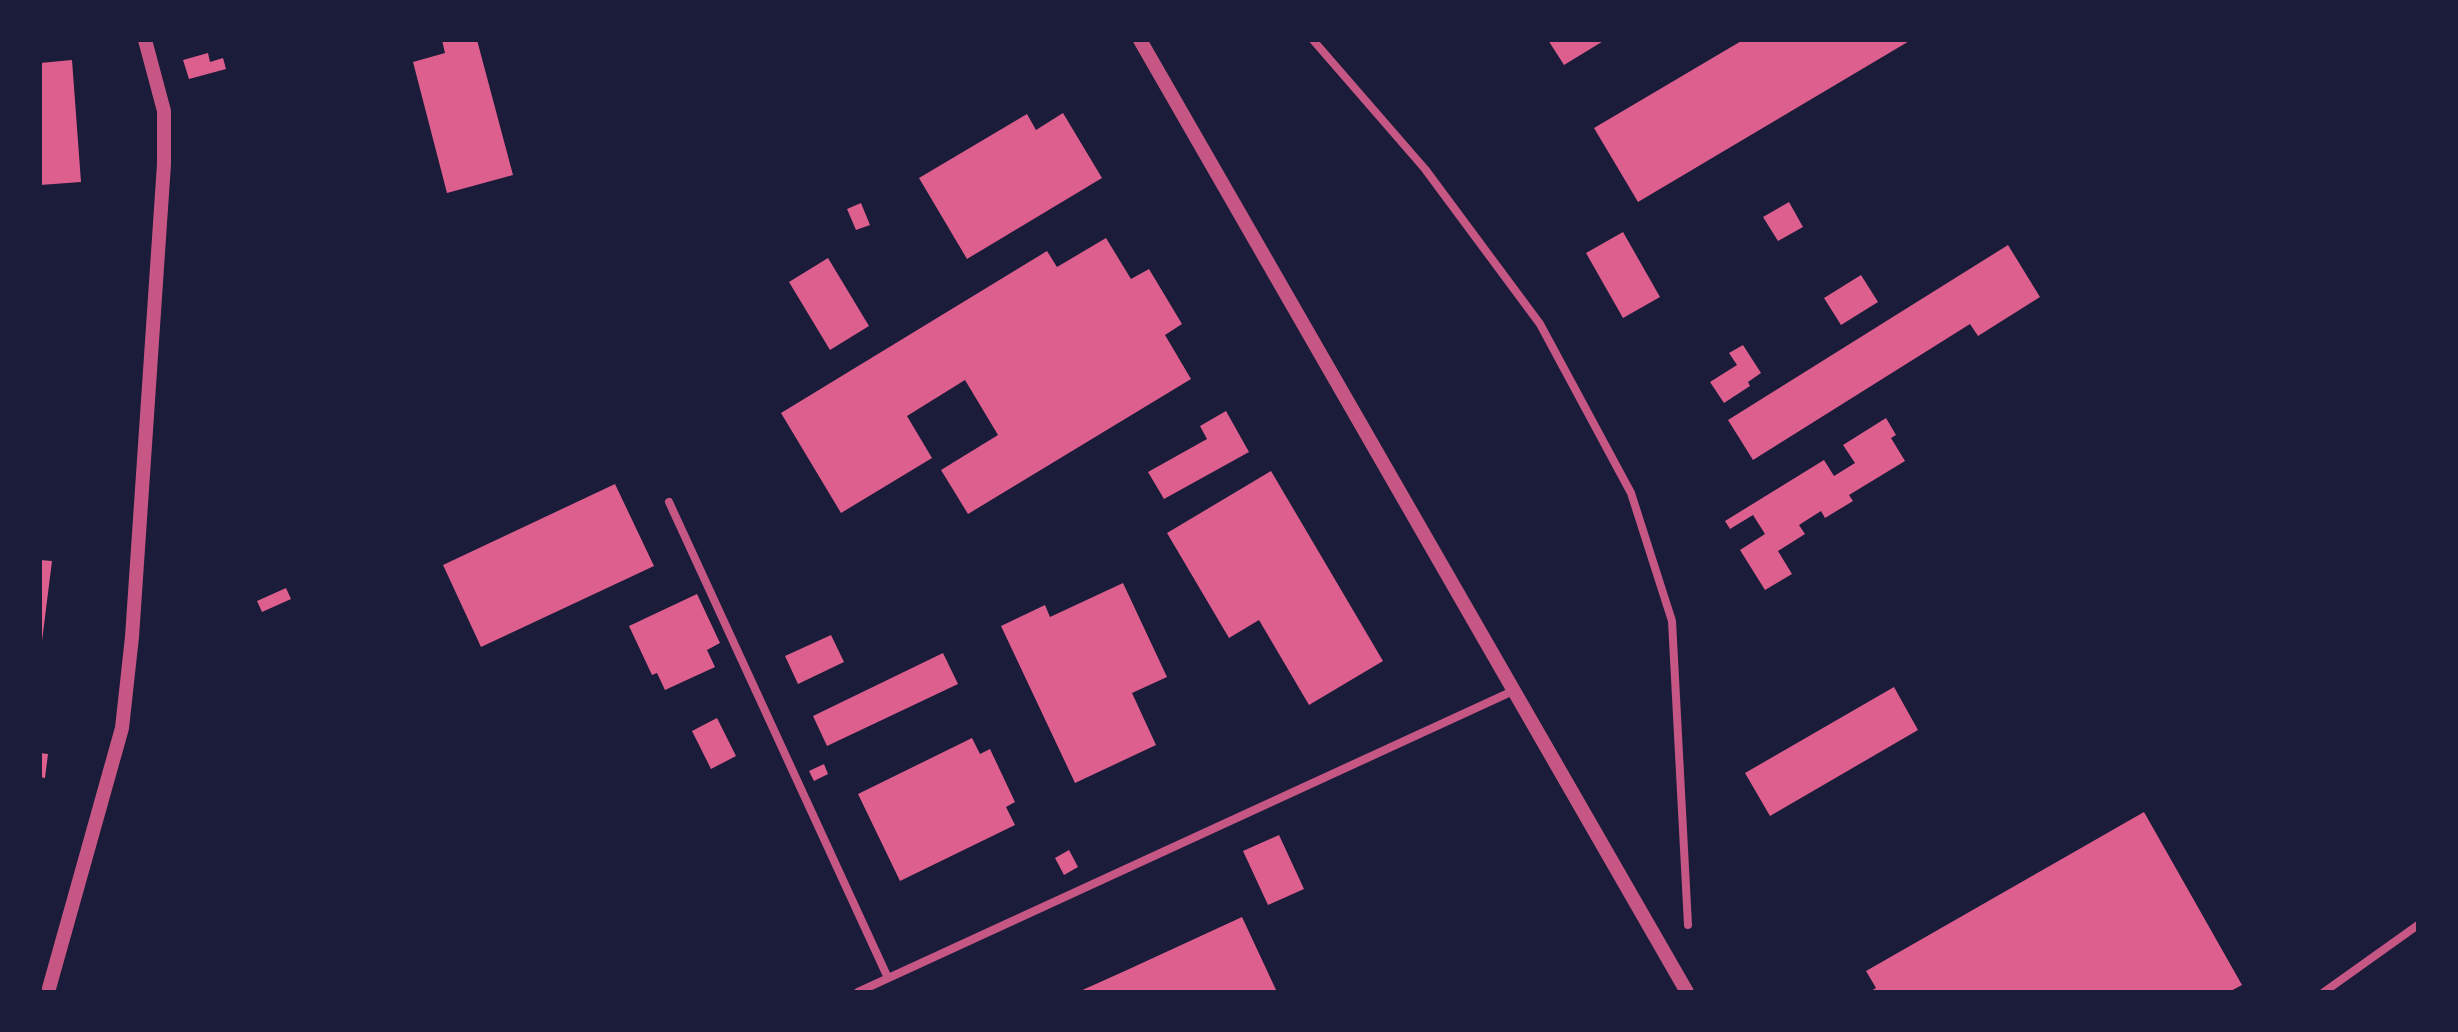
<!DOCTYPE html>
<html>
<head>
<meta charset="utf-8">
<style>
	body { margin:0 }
	#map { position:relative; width:2458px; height:1032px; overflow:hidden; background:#1b1b3a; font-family:"Varela Round",sans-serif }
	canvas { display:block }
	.frame { position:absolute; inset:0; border:42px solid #1b1b3a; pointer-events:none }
</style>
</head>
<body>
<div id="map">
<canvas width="2458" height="1032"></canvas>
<div class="frame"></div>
</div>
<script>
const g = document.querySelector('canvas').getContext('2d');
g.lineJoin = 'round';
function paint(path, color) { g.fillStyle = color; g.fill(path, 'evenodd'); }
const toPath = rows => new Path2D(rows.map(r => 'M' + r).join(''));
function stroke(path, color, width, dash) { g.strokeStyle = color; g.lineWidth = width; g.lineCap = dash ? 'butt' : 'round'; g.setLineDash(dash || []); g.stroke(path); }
paint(toPath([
	[442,40,477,40,513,175,447,193,413,62,445,53],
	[1548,40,1605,40,1564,65],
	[1743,40,1911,40,1638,202,1594,128],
	[208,53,210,62,223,58,226,69,189,79,183,60],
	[72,60,81,182,40,185,40,63],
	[1063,113,1102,178,967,259,919,178,1027,114,1036,130],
	[1789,202,1803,227,1778,241,1763,217],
	[861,203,870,225,856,230,847,209],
	[1623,232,1660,297,1623,318,1586,253],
	[1106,238,1131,279,1149,269,1182,324,1165,335,1191,379,968,514,941,470,998,435,965,380,907,416,932,458,841,513,781,413,1047,251,1057,267],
	[2008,245,2040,297,1978,336,1970,324,1753,460,1728,420],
	[828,258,869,326,830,350,789,282],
	[1861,275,1878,302,1841,325,1824,298],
	[1743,345,1761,373,1748,382,1750,386,1724,403,1710,382,1737,365,1729,353],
	[1226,411,1249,452,1164,499,1148,472,1207,439,1200,426],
	[1886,418,1896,435,1891,438,1905,461,1849,495,1853,501,1825,518,1821,511,1799,525,1805,534,1778,551,1792,574,1765,590,1740,550,1765,534,1753,515,1730,529,1725,521,1824,460,1834,476,1855,463,1843,445],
	[1271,471,1383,661,1309,705,1259,620,1229,638,1167,533],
	[615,484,654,566,481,647,443,565],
	[40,560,52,561,42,641,40,641],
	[1123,583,1167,677,1132,693,1156,745,1075,783,1001,626,1045,605,1050,617],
	[286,588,291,599,262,612,257,601],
	[697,594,720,643,707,650,715,667,665,690,657,673,652,675,629,626],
	[831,635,844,662,798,684,785,656],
	[943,653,958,684,827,746,813,716],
	[1894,687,1918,730,1770,816,1745,773],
	[717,718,736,756,711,769,692,731],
	[972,738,980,754,990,749,1015,802,1006,807,1015,825,900,881,858,794],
	[40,753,48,754,45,778,40,777],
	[824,764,828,774,814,781,809,771],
	[2144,812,2242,985,2229,992,1869,992,1876,988,1866,971],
	[1279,835,1304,889,1268,905,1243,851],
	[1069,850,1078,867,1064,875,1055,858],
	[1242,917,1277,992,1078,992,1127,970]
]), '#dd5f8e');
stroke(toPath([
	[1313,40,1425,169,1540,324,1631,493,1672,621,1688,925],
	[669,502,888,978],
	[858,992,1513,691],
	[2324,992,2418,925]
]), '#c65784', 8);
stroke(toPath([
	[1140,40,1687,992],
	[48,992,122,728,132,637,164,164,164,111,145,40]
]), '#c65784', 14);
</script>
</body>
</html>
